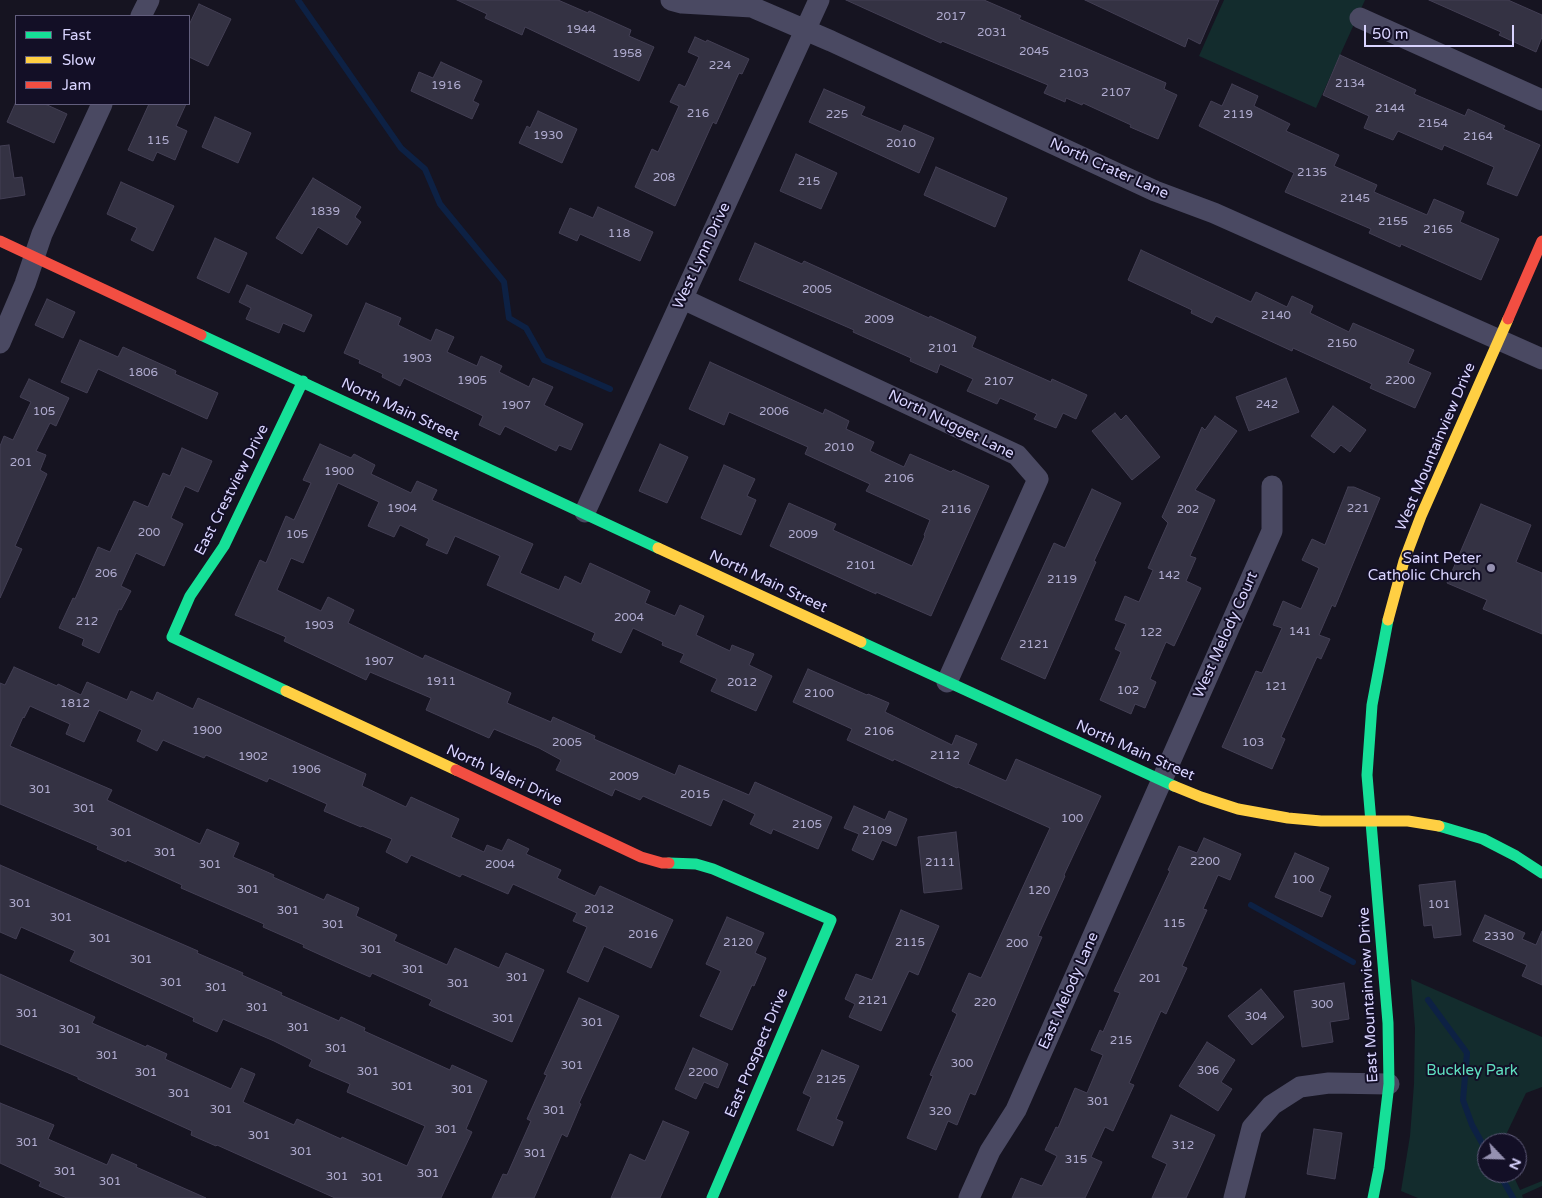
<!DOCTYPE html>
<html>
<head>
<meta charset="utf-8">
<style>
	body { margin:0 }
	#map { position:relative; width:1542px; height:1198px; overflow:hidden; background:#161421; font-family:"Varela Round",sans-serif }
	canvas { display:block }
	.legend { position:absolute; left:15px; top:15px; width:175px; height:90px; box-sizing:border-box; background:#130f26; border:1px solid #625e7d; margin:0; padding:6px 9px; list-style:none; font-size:15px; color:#d9d4ff }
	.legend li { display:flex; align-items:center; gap:10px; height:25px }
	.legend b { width:25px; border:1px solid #625e7d }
	.north { position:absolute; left:1477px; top:1133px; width:50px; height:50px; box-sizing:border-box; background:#130f26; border:1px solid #625e7d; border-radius:50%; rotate:114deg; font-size:14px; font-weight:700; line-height:20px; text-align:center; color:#d9d4ff }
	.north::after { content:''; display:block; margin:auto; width:18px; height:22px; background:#9591b1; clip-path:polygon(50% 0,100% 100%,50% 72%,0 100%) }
	.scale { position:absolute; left:1364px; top:25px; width:150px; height:22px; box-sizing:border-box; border:2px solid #d9d4ff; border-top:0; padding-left:6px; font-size:15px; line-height:18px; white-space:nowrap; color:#d9d4ff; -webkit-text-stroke:4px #130f26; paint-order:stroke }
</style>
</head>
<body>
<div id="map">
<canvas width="1542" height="1198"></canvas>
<ul class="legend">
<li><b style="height:6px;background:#16e098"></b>Fast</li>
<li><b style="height:6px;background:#ffcf43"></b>Slow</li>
<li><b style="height:6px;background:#f24e42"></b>Jam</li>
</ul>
<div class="north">N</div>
<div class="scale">50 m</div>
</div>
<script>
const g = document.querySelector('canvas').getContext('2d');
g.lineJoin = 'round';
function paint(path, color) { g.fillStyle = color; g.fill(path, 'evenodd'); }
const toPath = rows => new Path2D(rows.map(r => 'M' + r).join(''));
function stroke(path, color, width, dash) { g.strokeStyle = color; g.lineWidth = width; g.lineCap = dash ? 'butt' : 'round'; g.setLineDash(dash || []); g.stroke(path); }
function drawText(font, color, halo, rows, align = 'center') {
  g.font = font + ' "Varela Round",sans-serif'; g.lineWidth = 4; g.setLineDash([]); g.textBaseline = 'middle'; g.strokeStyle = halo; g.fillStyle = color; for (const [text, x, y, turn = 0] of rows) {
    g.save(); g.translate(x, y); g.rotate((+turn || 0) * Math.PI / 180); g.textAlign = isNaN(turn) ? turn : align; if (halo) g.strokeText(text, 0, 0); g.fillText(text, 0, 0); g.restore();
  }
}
paint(toPath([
	[1224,0,1365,0,1316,108,1199,56],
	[1411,979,1542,1037,1542,1087,1526,1093,1502,1143,1487,1143,1487,1173,1512,1173,1520,1190,1542,1181,1542,1186,1522,1195,1523,1198,1418,1198,1401,1191,1410,1136,1414,1084,1415,1028]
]), '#132c2d');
stroke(toPath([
	[298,0,401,148,425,169,440,204,504,282,509,318,526,328,544,360,610,389],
	[1251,905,1353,962],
	[1428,1000,1467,1053,1463,1100,1472,1125,1487,1152],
	[1499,1173,1513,1198]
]), '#0d2144', 6);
const building = toPath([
	[457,0,558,0,588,13,589,11,631,30,629,36,654,47,639,81,525,27,522,35,485,18,487,14,457,0],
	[846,0,984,0,1021,16,1019,19,1166,83,1164,89,1177,95,1158,139,1130,127,1131,125,1083,103,1082,105,1066,98,1065,102,1044,93,1048,85,959,48,942,41,941,43,846,0],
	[1085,0,1219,0,1200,44,1188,38,1185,47,1085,0],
	[1429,0,1508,0,1542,15,1542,37,1536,52,1499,35,1501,32,1429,0],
	[199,4,231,19,208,66,189,57,189,25,199,4],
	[695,37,706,42,707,40,749,59,742,74,739,73,716,124,713,122,675,206,635,187,652,149,658,152,679,106,670,102,679,84,685,87,699,57,688,52,695,37],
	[1340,55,1416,90,1414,94,1465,116,1468,109,1505,126,1503,129,1540,145,1517,196,1487,184,1494,167,1444,145,1442,150,1398,131,1393,140,1364,128,1369,116,1323,95,1340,55],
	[441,62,482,81,473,101,479,104,472,119,411,91,419,72,433,78,441,62],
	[1232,84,1258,96,1254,106,1290,124,1286,131,1339,155,1334,166,1377,185,1374,192,1427,215,1434,199,1464,212,1460,222,1499,239,1481,280,1401,244,1400,247,1369,233,1371,229,1285,192,1294,173,1199,126,1211,101,1222,106,1232,84],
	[824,89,865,107,861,115,901,132,904,125,934,138,919,173,809,122,824,89],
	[15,104,45,104,67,114,54,143,7,122,15,104],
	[149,104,186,104,176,126,187,131,175,160,157,152,153,161,128,150,149,104],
	[538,111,577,129,562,163,519,143,527,126,530,128,538,111],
	[215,117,251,133,238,163,202,147,215,117],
	[9,145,14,178,22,177,25,195,0,199,0,146,9,145],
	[796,154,837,173,821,209,780,191,796,154],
	[936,167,1007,198,995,227,924,195,936,167],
	[313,178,361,207,355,217,361,222,347,245,318,227,302,254,276,238,313,178],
	[121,182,174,206,153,251,131,240,137,228,107,214,121,182],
	[598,207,653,232,640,261,580,234,577,241,559,233,570,208,593,218,598,207],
	[215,238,247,253,229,293,197,278,215,238],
	[755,243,802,264,804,261,929,318,930,316,976,337,972,347,1051,382,1052,379,1087,395,1076,419,1063,413,1056,428,1034,419,1037,414,1000,398,997,404,967,391,973,379,940,364,937,373,910,361,911,358,853,332,854,330,739,280,755,243],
	[1141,250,1251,302,1256,292,1287,307,1292,296,1313,306,1310,313,1349,332,1353,323,1414,350,1408,363,1431,373,1415,408,1370,388,1372,384,1293,348,1292,351,1216,316,1212,323,1191,313,1192,310,1128,280,1141,250],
	[247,285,312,315,304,332,283,323,279,333,246,319,251,308,239,302,247,285],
	[47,299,75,312,63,338,35,325,47,299],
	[366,303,401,318,398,325,431,341,436,329,454,337,447,352,477,366,481,356,502,366,499,372,529,387,533,378,553,387,544,405,583,424,571,450,559,445,556,451,505,426,500,435,479,425,483,416,404,378,400,386,382,377,383,374,359,363,360,360,344,353,366,303],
	[80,340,118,357,123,347,176,371,175,374,218,393,207,419,98,369,87,393,61,382,80,340],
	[710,362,823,414,825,409,849,421,846,429,874,442,870,451,904,467,910,454,951,472,953,470,989,486,931,616,876,592,876,594,770,546,789,503,836,524,833,530,912,566,925,536,924,535,930,520,866,491,870,484,805,454,808,447,729,412,724,425,689,409,710,362],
	[1286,378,1299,412,1249,431,1236,397,1286,378],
	[29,379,69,398,56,426,50,423,36,451,46,455,40,470,47,474,15,546,22,549,0,598,0,446,4,436,13,440,31,402,20,397,29,379],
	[1333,406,1366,430,1350,452,1341,445,1334,453,1311,436,1333,406],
	[1115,413,1121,420,1126,415,1160,457,1132,480,1092,431,1115,413],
	[1215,416,1237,431,1195,490,1215,500,1190,556,1196,558,1186,581,1201,588,1174,646,1166,642,1150,679,1156,682,1145,708,1135,704,1131,714,1100,700,1121,652,1115,649,1126,624,1115,620,1125,596,1139,602,1153,570,1148,568,1168,523,1162,517,1202,427,1205,430,1215,416],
	[320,444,351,458,354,454,375,465,371,474,411,493,417,481,437,490,432,500,533,544,520,573,559,590,565,576,581,584,590,563,650,591,645,603,675,616,680,605,704,616,696,635,730,651,732,645,754,654,749,665,772,676,756,711,711,691,717,679,680,662,684,654,662,645,663,642,633,628,621,653,592,640,595,633,487,585,500,556,455,536,447,554,426,545,429,539,400,525,394,537,368,526,379,502,338,483,303,563,291,558,277,590,321,611,328,597,354,610,348,623,423,659,425,655,511,693,507,703,551,722,553,717,595,736,594,739,675,775,679,765,749,795,755,782,832,817,818,849,773,829,771,834,750,824,755,814,723,799,711,826,643,796,640,800,615,789,612,796,556,770,561,760,539,748,494,729,489,738,426,710,431,698,370,672,366,680,284,641,286,637,235,615,260,560,266,563,286,516,294,520,311,483,303,480,320,444],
	[660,444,688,457,667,503,639,491,660,444],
	[182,448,212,461,198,492,185,486,171,518,183,524,164,566,136,553,121,586,131,591,121,610,119,609,99,653,82,645,84,639,59,628,73,598,75,599,98,547,110,552,134,501,148,507,163,473,170,476,182,448],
	[724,465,755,479,747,496,756,500,741,535,701,518,724,465],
	[1348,487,1354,487,1380,498,1335,607,1332,605,1319,635,1330,639,1321,659,1317,657,1281,737,1285,739,1272,769,1222,747,1256,671,1262,673,1282,628,1273,625,1283,601,1301,609,1319,568,1302,560,1312,539,1325,545,1348,487],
	[1092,489,1121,503,1094,561,1096,562,1045,679,1001,659,1054,543,1065,548,1092,489],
	[1481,504,1531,525,1516,562,1542,573,1542,634,1483,609,1487,600,1447,583,1481,504],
	[14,667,57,686,58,684,81,695,87,682,127,700,131,691,153,701,157,692,193,709,198,698,366,774,362,786,406,807,411,797,459,819,451,837,484,852,487,845,502,851,508,839,529,849,526,854,561,870,557,878,595,896,600,886,673,920,651,968,604,946,588,982,567,972,587,927,573,921,577,913,513,884,508,894,462,874,460,877,411,855,407,863,386,852,392,839,362,826,361,827,324,811,327,804,269,778,267,782,206,755,204,758,163,740,157,751,137,741,142,730,99,710,84,742,66,734,70,724,30,706,24,718,23,717,10,746,112,790,107,800,200,844,207,829,239,843,233,857,274,875,273,877,324,900,327,894,359,908,356,916,397,935,394,941,447,965,455,948,499,968,506,953,544,970,512,1042,429,1005,432,1000,372,973,370,977,345,966,303,947,304,945,263,927,264,924,181,888,182,885,127,860,126,862,97,849,98,846,0,804,0,683,5,685,14,667],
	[808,669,867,695,868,694,889,703,885,712,952,745,956,735,977,744,968,764,1006,781,1016,759,1101,796,1064,875,1065,876,1038,936,1042,937,975,1095,970,1093,957,1125,948,1121,936,1150,907,1138,933,1076,930,1075,957,1014,952,1011,969,973,981,978,1050,828,958,787,957,788,894,759,893,761,847,740,852,729,793,702,808,669],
	[854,806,885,820,889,811,907,819,896,846,882,840,873,860,852,850,859,834,844,828,854,806],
	[956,832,962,889,924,893,918,837,956,832],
	[1204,838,1241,854,1230,880,1218,875,1203,909,1207,910,1182,966,1187,968,1166,1014,1161,1011,1129,1083,1134,1085,1113,1131,1105,1127,1091,1157,1102,1162,1085,1198,1012,1198,1021,1178,1042,1186,1057,1156,1045,1150,1056,1127,1058,1128,1075,1088,1087,1093,1103,1055,1091,1050,1100,1030,1103,1032,1120,993,1114,991,1170,871,1168,870,1179,846,1197,853,1204,838],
	[1295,853,1329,868,1319,891,1331,896,1322,917,1275,897,1295,853],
	[0,865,198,951,197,953,243,973,242,975,282,993,281,995,339,1021,341,1017,365,1028,364,1031,450,1070,452,1065,487,1081,466,1129,472,1132,441,1198,335,1198,217,1145,216,1146,191,1135,192,1131,78,1079,78,1077,0,1044,0,974,95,1017,92,1023,146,1047,147,1045,167,1054,165,1059,231,1089,241,1068,255,1074,243,1102,294,1125,297,1119,341,1139,342,1137,407,1166,425,1126,347,1092,350,1084,309,1066,312,1060,274,1041,223,1019,217,1032,193,1021,194,1018,70,961,75,951,21,927,16,939,0,932,0,865],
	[1455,881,1461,935,1434,938,1432,925,1424,926,1419,885,1455,881],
	[901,910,939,926,918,975,909,971,881,1031,849,1017,855,1004,845,999,856,974,872,980,901,910],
	[1485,915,1525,933,1522,939,1536,945,1542,931,1542,985,1522,976,1527,965,1473,941,1485,915],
	[727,917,764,933,755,953,766,958,754,986,752,985,732,1030,700,1016,721,971,706,964,727,917],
	[1344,983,1349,1019,1330,1022,1333,1042,1302,1047,1294,991,1344,983],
	[1261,989,1284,1017,1252,1045,1228,1016,1261,989],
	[579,998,619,1016,579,1103,581,1104,567,1137,562,1134,534,1198,492,1198,503,1174,507,1175,531,1121,527,1119,547,1075,544,1074,579,998],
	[1207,1042,1235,1060,1221,1082,1232,1089,1218,1111,1179,1086,1207,1042],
	[693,1048,728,1064,718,1088,704,1082,696,1099,675,1089,693,1048],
	[822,1050,859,1066,836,1119,843,1122,833,1146,797,1130,811,1097,803,1093,822,1050],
	[0,1103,54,1125,48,1139,107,1165,112,1154,137,1165,136,1167,206,1198,67,1198,39,1186,41,1182,0,1163,0,1103],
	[1171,1115,1215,1135,1186,1198,1152,1198,1167,1164,1152,1157,1171,1115],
	[663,1121,689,1132,660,1198,611,1198,630,1154,645,1161,663,1121],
	[1314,1129,1342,1133,1335,1179,1307,1174,1314,1129]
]);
paint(building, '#343243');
stroke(building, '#433f54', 1);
stroke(toPath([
	[671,0,682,3,752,7,831,41,1155,191,1214,213,1542,359],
	[141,16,149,0],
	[1360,18,1542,100],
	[683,299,1017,455,1038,479,947,682],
	[0,343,25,284,42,234,102,104],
	[585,512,819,0],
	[969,1198,990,1151,1016,1110,1272,531,1272,486],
	[1234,1198,1252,1128,1272,1105,1300,1087,1329,1083,1389,1084]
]), '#4a4962', 21);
stroke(toPath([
	[201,335,658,548],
	[861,642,1174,786],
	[286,691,172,637,190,596,224,546,303,381],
	[1439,826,1483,839,1516,856,1542,873],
	[669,863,696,864,713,869,831,920,712,1198],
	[1373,1198,1379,1168,1389,1084,1388,1023,1367,775,1372,705,1388,620]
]), '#16e098', 11);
stroke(toPath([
	[658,548,861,642],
	[1388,620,1404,561,1421,516,1508,319],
	[286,691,456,770],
	[1174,786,1201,797,1238,809,1288,818,1321,821,1408,821,1439,826]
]), '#ffcf43', 11);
stroke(toPath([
	[0,241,201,335],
	[1508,319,1542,241],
	[456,770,641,857,662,863,669,863]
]), '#f24e42', 11);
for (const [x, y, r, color] of [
	[1491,568,5,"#9591b1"]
]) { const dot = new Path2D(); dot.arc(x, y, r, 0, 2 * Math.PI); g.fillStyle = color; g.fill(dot); stroke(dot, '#130f26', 2); }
drawText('12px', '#b0acd0', null, [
	["2017",951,17],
	["1944",581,30],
	["2031",992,33],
	["2045",1034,52],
	["1958",627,54],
	["224",720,66],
	["2103",1074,74],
	["2134",1350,84],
	["1916",446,86],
	["2107",1116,93],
	["2144",1390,109],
	["216",698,114],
	["225",837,115],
	["2119",1238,115],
	["2154",1433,124],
	["1930",548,136],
	["2164",1478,137],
	["115",158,141],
	["2010",901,144],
	["2135",1312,173],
	["208",664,178],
	["215",809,182],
	["2145",1355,199],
	["1839",325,212],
	["2155",1393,222],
	["2165",1438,230],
	["118",619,234],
	["2005",817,290],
	["2140",1276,316],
	["2009",879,320],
	["2150",1342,344],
	["2101",943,349],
	["1903",417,359],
	["1806",143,373],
	["1905",472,381],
	["2200",1400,381],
	["2107",999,382],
	["242",1267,405],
	["1907",516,406],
	["105",44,412],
	["2006",774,412],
	["2010",839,448],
	["201",21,463],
	["1900",339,472],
	["2106",899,479],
	["1904",402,509],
	["221",1358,509],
	["2116",956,510],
	["202",1188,510],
	["200",149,533],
	["105",297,535],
	["2009",803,535],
	["2101",861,566],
	["206",106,574],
	["142",1169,576],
	["2119",1062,580],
	["2004",629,618],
	["212",87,622],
	["1903",319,626],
	["141",1300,632],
	["122",1151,633],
	["2121",1034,645],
	["1907",379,662],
	["1911",441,682],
	["2012",742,683],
	["121",1276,687],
	["102",1128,691],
	["2100",819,694],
	["1812",75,704],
	["1900",207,731],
	["2106",879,732],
	["2005",567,743],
	["103",1253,743],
	["2112",945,756],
	["1902",253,757],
	["1906",306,770],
	["2009",624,777],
	["301",40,790],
	["2015",695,795],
	["301",84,809],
	["100",1072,819],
	["2105",807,825],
	["2109",877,831],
	["301",121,833],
	["301",165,853],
	["2200",1205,862],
	["2111",940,863],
	["301",210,865],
	["2004",500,865],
	["100",1303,880],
	["301",248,890],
	["120",1039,891],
	["301",20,904],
	["101",1439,905],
	["2012",599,910],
	["301",288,911],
	["301",61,918],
	["115",1174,924],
	["301",333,925],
	["2016",643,935],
	["2330",1499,937],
	["301",100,939],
	["2120",738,943],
	["2115",910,943],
	["200",1017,944],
	["301",371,950],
	["301",141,960],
	["301",413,970],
	["301",517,978],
	["201",1150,979],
	["301",171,983],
	["301",458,984],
	["301",216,988],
	["2121",873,1001],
	["220",985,1003],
	["300",1322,1005],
	["301",257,1008],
	["301",27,1014],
	["304",1256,1017],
	["301",503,1019],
	["301",592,1023],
	["301",298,1028],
	["301",70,1030],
	["215",1121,1041],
	["301",336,1049],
	["301",107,1056],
	["300",962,1064],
	["301",572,1066],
	["306",1208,1071],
	["301",368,1072],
	["301",146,1073],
	["2200",703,1073],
	["2125",831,1080],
	["301",402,1087],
	["301",462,1090],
	["301",179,1094],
	["301",1098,1102],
	["301",221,1110],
	["301",554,1111],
	["320",940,1112],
	["301",446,1130],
	["301",259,1136],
	["301",27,1143],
	["312",1183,1146],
	["301",301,1152],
	["301",535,1154],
	["315",1076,1160],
	["301",65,1172],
	["301",428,1174],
	["301",337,1177],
	["301",372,1178],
	["301",110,1182]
]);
drawText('15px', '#d9d4ff', '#130f26', [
	["North Crater Lane",1109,169,24],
	["West Lynn Drive",702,256,-65],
	["North Main Street",400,410,25],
	["North Nugget Lane",951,425,26],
	["West Mountainview Drive",1436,447,-67],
	["East Crestview Drive",232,490,-63],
	["North Main Street",768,582,25],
	["West Melody Court",1226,635,-66],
	["North Main Street",1135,751,24],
	["North Valeri Drive",504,776,25],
	["East Melody Lane",1069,991,-66],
	["East Mountainview Drive",1369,995,-93],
	["East Prospect Drive",757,1053,-67]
]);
drawText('15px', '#d9d4ff', '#130f26', [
	["Saint Peter",1481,559],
	["Catholic Church",1481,576]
], 'right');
drawText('15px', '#5fe0c0', '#130f26', [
	["Buckley Park",1472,1071]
]);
</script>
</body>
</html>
